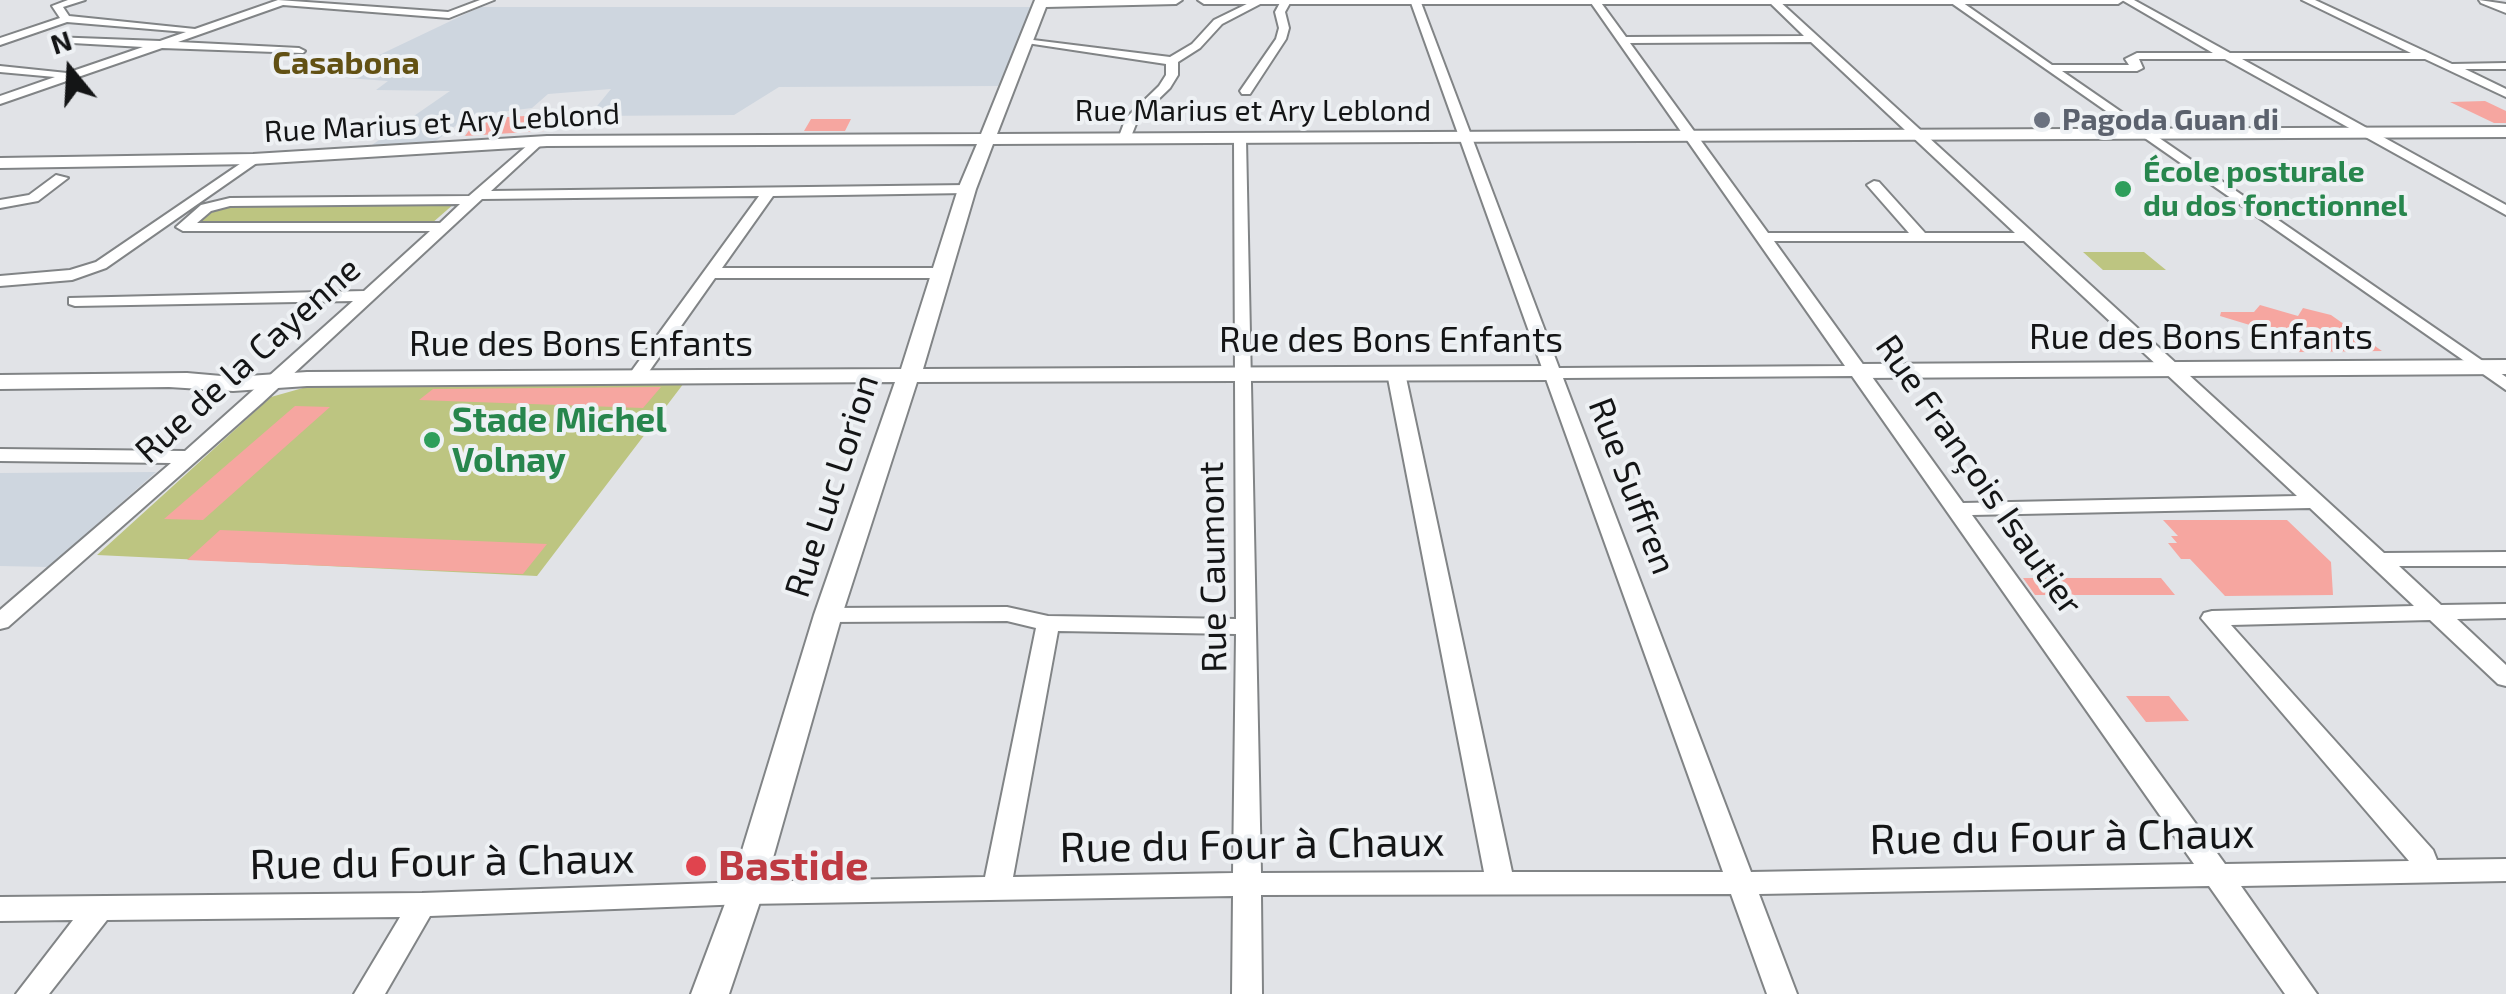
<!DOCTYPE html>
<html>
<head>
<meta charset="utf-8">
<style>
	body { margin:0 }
	#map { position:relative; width:2506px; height:994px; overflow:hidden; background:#e1e3e7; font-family:"Exo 2",sans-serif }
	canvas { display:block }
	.north { position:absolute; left:20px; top:20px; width:100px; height:100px; -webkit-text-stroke:8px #eef1f4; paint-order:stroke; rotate:342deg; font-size:28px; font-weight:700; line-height:40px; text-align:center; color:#141516 }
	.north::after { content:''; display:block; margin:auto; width:35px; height:45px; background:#141516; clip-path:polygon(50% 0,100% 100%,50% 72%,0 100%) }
</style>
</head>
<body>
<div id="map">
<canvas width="2506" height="994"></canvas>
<div class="north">N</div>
</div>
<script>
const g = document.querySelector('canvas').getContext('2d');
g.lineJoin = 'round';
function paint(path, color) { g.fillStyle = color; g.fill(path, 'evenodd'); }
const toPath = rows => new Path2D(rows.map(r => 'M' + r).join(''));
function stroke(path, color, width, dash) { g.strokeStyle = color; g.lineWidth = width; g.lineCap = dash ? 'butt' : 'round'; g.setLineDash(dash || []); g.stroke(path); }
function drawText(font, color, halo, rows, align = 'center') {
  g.font = font + ' "Exo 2",sans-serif'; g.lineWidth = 8; g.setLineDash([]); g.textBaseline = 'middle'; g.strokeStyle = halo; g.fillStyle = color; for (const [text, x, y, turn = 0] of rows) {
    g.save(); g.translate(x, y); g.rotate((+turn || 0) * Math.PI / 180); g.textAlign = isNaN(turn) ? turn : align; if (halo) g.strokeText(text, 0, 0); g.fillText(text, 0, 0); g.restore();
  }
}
paint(toPath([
	[480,7,1033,7,998,86,779,87,734,115,589,116,611,89,548,94,532,108,468,116,432,144,369,147,450,91,376,90,388,81,333,77],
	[156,472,49,567,0,566,0,473]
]), '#ced6df');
paint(toPath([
	[455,203,431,224,196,223,222,206],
	[2083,252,2144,252,2166,270,2103,270],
	[684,383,537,576,97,555,271,397,310,386]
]), '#bdc581');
paint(toPath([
	[2485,101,2506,111,2506,123,2494,123,2450,102],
	[556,114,544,131,465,136,477,119],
	[811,119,851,119,845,131,804,131],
	[2260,305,2298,316,2303,308,2331,315,2382,351,2298,352,2306,342,2220,316,2221,312,2254,312],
	[661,387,643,408,419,400,433,389],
	[295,406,330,407,203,520,164,519],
	[2163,520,2287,520,2331,562,2333,595,2225,596,2190,559,2181,559,2168,543,2177,543,2171,536,2178,536],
	[220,530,547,544,523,574,187,560],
	[2023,578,2161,578,2175,595,2035,595],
	[2126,696,2169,696,2189,721,2146,722]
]), '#f6a6a0');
const minor = toPath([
	[68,0,85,0,63,7,69,16,195,29,278,0,448,12,480,0,494,0,449,18,283,5,178,42,299,48,305,51,303,53,162,48,0,104,0,96,55,77,0,72,0,66,67,73,143,47,55,42,51,41,51,37,160,41,186,32,67,22,0,45,0,38,60,18,52,6,68,0],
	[1255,0,1266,1,1222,24,1200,48,1178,62,1178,75,1170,88,1138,119,1130,139,1124,143,1118,139,1126,118,1159,86,1166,75,1166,64,1020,42,1025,39,1170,57,1192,44,1214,20,1255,0],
	[1410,0,1420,0,1559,368,1845,366,1589,0,1599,0,1626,37,1804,36,1767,0,1778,0,2384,553,2506,552,2506,566,2399,566,2441,605,2506,604,2506,618,2457,619,2506,665,2506,686,2498,684,2430,620,2231,625,2433,850,2437,860,2506,859,2506,881,2241,886,2317,994,2285,994,2209,886,1759,894,1797,994,1767,994,1731,894,1261,895,1262,994,1232,994,1233,896,746,904,430,916,385,994,354,994,400,917,107,920,49,994,16,994,73,920,0,921,0,897,422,893,746,882,985,877,1036,628,1007,621,828,622,820,620,817,615,820,610,828,608,1007,607,1048,616,1236,619,1234,139,1240,135,1246,139,1261,873,1484,872,1387,373,1396,368,1405,373,1512,872,1723,872,1410,0],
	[1811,42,2015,233,1925,233,1879,182,1874,181,1867,185,1909,233,1768,233,1630,43,1811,42],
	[1774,241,2024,241,2297,496,1963,503,1774,241],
	[1852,376,2194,864,1751,872,1563,378,1852,376],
	[2310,508,2414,606,2212,611,2204,613,2201,618,2409,861,2225,864,1972,515,2310,508],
	[1058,631,1236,634,1233,873,1013,877,1058,631],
	[1947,0,1959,0,2052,65,2129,65,2125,59,2137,53,2213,53,2122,0,2134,0,2230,53,2411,53,2302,0,2315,0,2452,64,2506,63,2506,69,2465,69,2506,89,2506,97,2425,59,2242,59,2506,205,2506,215,2225,59,2139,59,2143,68,2137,71,2062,71,2506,377,2506,390,1947,0],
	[1281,1,1290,3,1285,12,1289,28,1286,39,1250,94,1242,94,1240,91,1276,39,1279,28,1275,12,1281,1],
	[537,137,543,141,542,144,491,191,967,185,974,189,967,193,773,196,722,268,943,268,951,273,943,278,715,278,643,380,637,381,628,376,759,196,482,199,262,403,8,627,0,629,0,610,171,463,0,461,0,449,185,451,353,301,75,306,69,304,69,298,364,291,430,231,183,231,176,227,201,205,230,198,469,196,537,137],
	[460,204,440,223,197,223,211,211,230,206,460,204],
	[253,155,260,159,258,162,106,268,72,280,0,286,0,276,70,270,96,262,253,155],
	[56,175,68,178,38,201,0,208,0,200,29,195,56,175]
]);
const tertiary = toPath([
	[1035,0,1182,0,1176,4,1046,7,997,134,2506,127,2506,137,993,144,976,189,923,369,1551,366,1562,373,1551,380,917,382,842,615,763,893,729,994,691,994,729,893,814,615,895,382,307,386,233,391,169,387,0,389,0,375,187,373,233,377,307,372,901,369,958,189,977,144,547,146,253,164,0,168,0,158,253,154,547,136,981,134,1035,0],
	[1198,0,2124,0,2118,4,1204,4,1198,0],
	[2479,0,2506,4,2506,13,2481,3,2479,0],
	[2506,360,2506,374,1859,378,1848,371,1859,364,2506,360]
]);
stroke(minor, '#818486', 4);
stroke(tertiary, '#818486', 4);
paint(minor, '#fff');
paint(tertiary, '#fff');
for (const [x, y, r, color] of [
	[2042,120,10,"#6b7280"],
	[2123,189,10,"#2e9e5b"],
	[432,440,10,"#2e9e5b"],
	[696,866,12,"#e0444e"]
]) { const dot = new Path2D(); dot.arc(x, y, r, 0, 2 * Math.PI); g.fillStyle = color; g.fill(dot); stroke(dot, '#eef1f4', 4); }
drawText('30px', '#141516', '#eef1f4', [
	["Rue Marius et Ary Leblond",1253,111],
	["Rue Marius et Ary Leblond",442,123,-3]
]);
drawText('bold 30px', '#5b616d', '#eef1f4', [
	["Pagoda Guan di",2062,120]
], 'left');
drawText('bold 30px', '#27864d', '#eef1f4', [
	["École posturale",2143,172],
	["du dos fonctionnel",2143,206]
], 'left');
drawText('bold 32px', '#625114', '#eef1f4', [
	["Casabona",346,63]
]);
drawText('35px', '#141516', '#eef1f4', [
	["Rue des Bons Enfants",2201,337],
	["Rue des Bons Enfants",1391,340],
	["Rue des Bons Enfants",581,344],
	["Rue de la Cayenne",248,360,-42],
	["Rue François Isautier",1979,475,55],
	["Rue Luc Lorion",832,486,-72],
	["Rue Suffren",1632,486,69],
	["Rue Caumont",1213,567,-91]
]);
drawText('bold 35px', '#27864d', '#eef1f4', [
	["Stade Michel",452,420],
	["Volnay",452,460]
], 'left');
drawText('42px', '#141516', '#eef1f4', [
	["Rue du Four à Chaux",2062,837,-1],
	["Rue du Four à Chaux",1252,845,-1],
	["Rue du Four à Chaux",442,862,-1]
]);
drawText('bold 42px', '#be3a42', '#eef1f4', [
	["Bastide",718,866]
], 'left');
</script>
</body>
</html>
